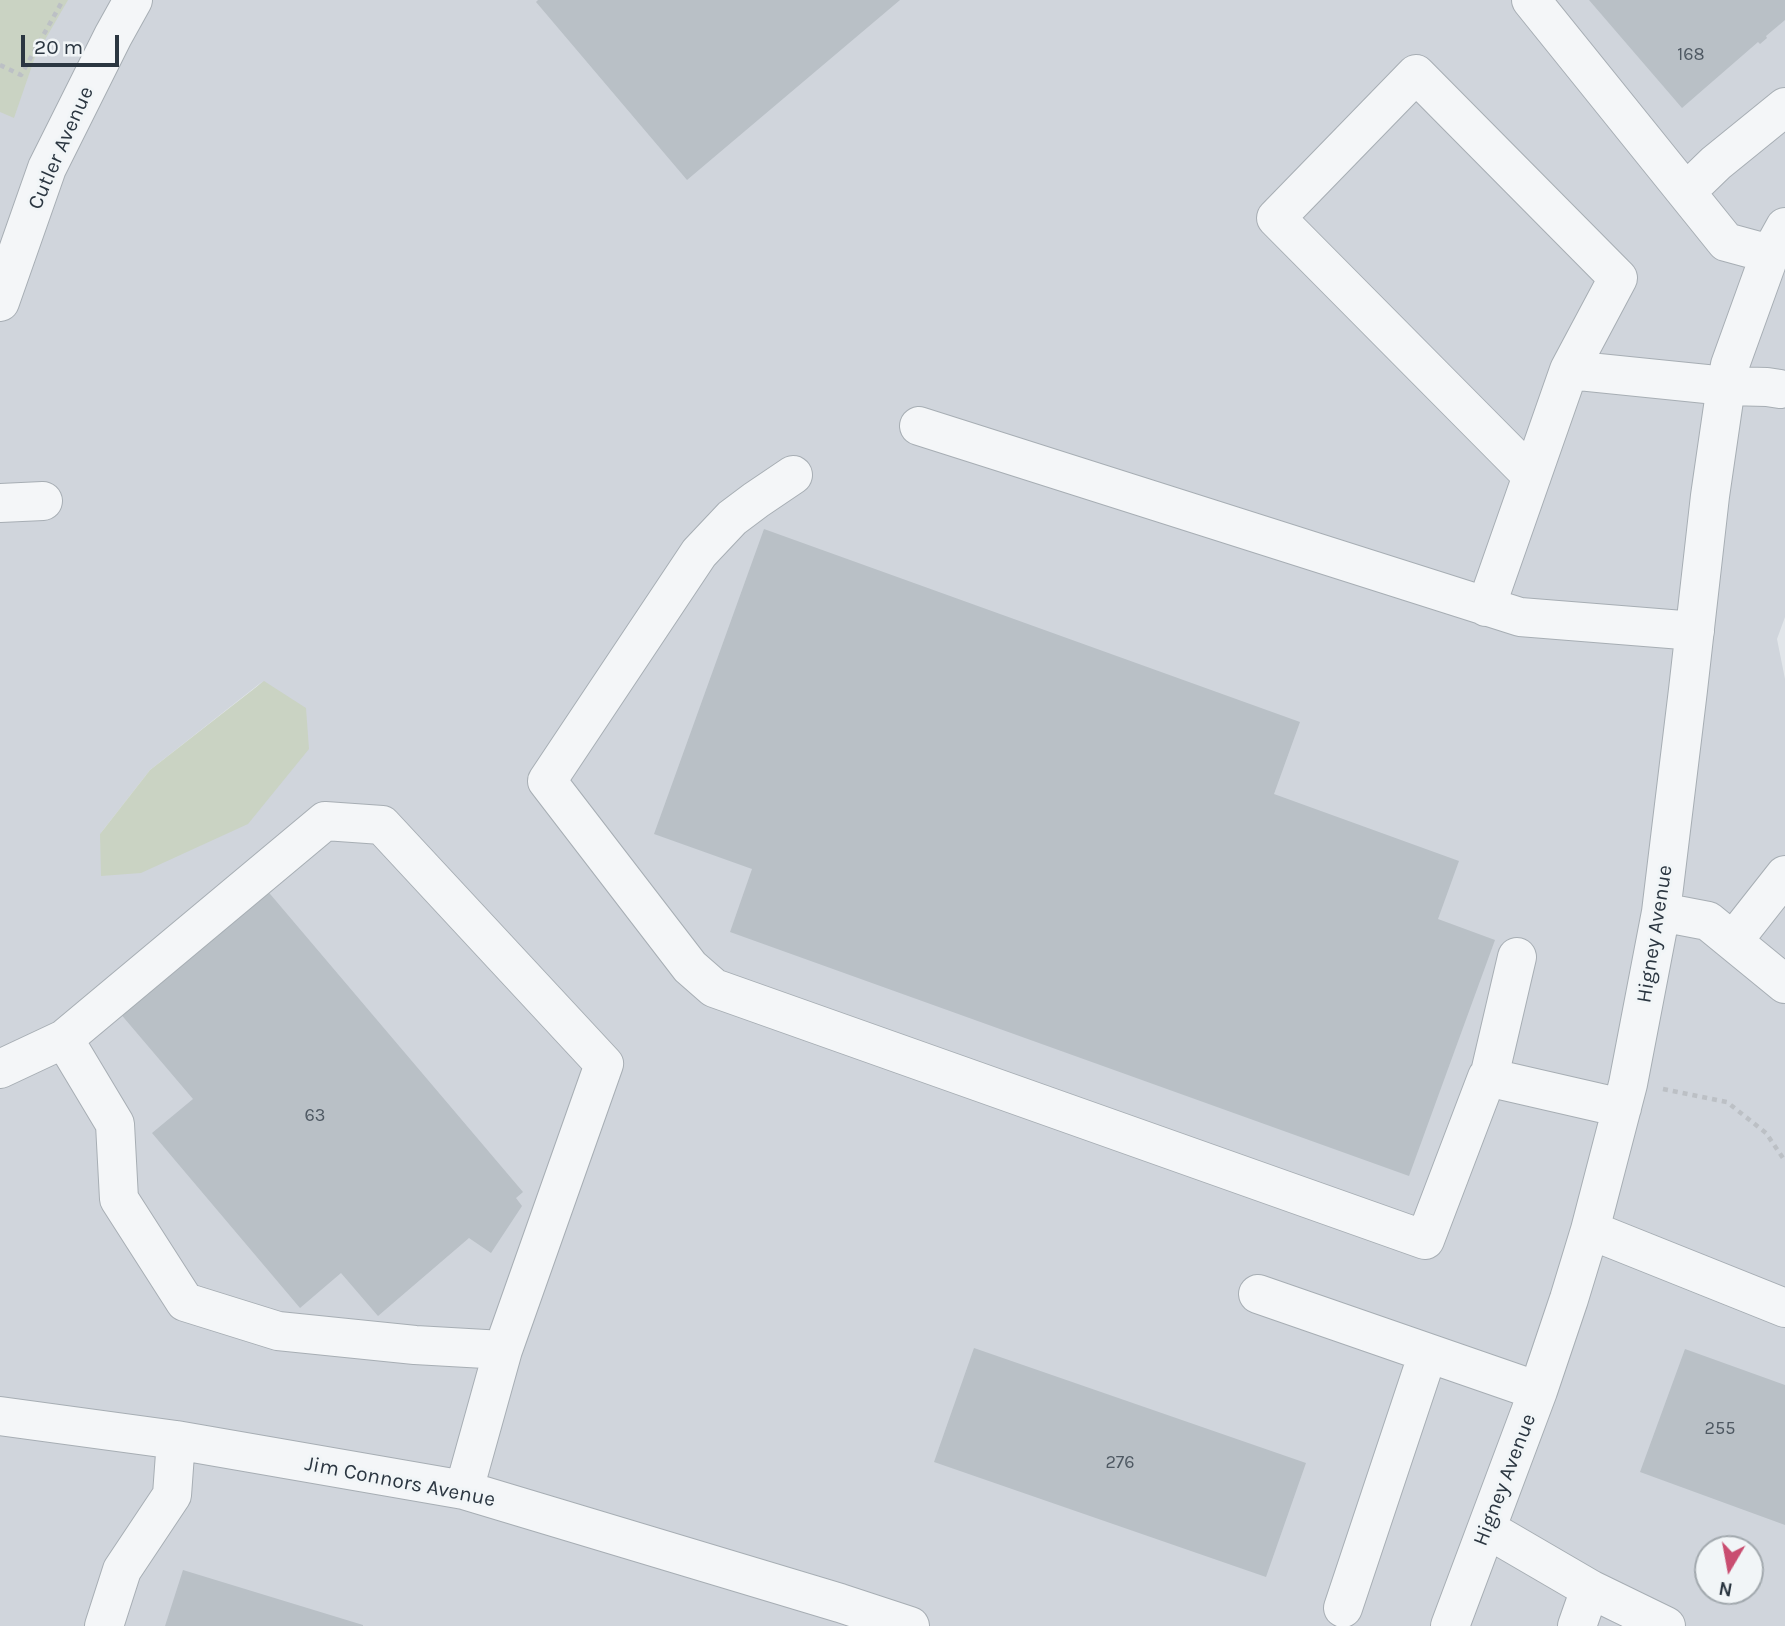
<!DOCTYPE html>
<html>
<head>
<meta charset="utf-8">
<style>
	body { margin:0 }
	#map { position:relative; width:1785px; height:1626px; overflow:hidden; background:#e2e6ea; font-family:Karla,sans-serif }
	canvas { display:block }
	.north { position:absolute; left:1694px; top:1535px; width:70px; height:70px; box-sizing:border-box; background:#f1f5f7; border:2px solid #a2a9ae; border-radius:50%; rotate:190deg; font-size:19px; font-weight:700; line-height:28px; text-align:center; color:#2b3641 }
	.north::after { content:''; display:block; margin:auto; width:24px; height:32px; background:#c94d70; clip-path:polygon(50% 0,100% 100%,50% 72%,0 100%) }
	.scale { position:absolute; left:21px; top:35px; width:98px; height:32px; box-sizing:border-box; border:4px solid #2b3641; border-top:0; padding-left:9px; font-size:21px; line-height:24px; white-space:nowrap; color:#2b3641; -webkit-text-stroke:5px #f1f5f7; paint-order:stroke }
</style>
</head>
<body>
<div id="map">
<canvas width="1785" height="1626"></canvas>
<div class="north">N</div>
<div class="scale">20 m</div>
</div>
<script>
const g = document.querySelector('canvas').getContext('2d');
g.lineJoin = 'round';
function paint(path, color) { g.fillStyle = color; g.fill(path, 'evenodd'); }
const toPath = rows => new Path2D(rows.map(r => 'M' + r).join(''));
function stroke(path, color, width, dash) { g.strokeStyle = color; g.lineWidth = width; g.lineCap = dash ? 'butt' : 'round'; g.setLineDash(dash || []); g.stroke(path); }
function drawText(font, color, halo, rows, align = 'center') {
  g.font = font + ' Karla,sans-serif'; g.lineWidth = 6; g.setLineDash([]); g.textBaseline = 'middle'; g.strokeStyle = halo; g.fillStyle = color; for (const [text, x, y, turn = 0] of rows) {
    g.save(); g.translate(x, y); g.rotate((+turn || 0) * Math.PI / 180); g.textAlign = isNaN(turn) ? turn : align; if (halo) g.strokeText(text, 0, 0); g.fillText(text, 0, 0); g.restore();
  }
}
paint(toPath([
	[0,0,1785,0,1785,617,1777,639,1785,679,1785,1626,0,1626],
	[263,681,100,834,150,770],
	[1708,1549,1750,1549,1750,1591,1708,1591]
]), '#d0d5dc');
paint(toPath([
	[0,0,68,0,35,57,14,118,0,112],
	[264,681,306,708,309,749,248,824,141,873,101,876,100,834,150,770]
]), '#cad3c3');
paint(toPath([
	[538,0,900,0,687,180,536,2],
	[1589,0,1785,0,1785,20,1766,36,1767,38,1760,44,1758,42,1682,108],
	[764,529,1300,722,1274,794,1459,861,1438,919,1495,940,1409,1176,730,932,752,869,654,834],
	[265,888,523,1192,516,1198,522,1206,491,1253,469,1238,378,1316,341,1273,300,1308,152,1133,193,1099,119,1012],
	[974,1348,1306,1463,1266,1577,934,1462],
	[1685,1349,1785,1385,1785,1525,1640,1472],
	[183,1570,363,1625,363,1626,165,1626]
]), '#b9c0c6');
const minor = toPath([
	[1531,0,1726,242,1770,254],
	[1686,192,1716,163,1785,107],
	[0,302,47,168,113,36,133,0],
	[919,426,1520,617,1695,631],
	[793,475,756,500,732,518,699,553,547,781,690,967,714,988,1425,1240,1487,1077,1622,1108],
	[1532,476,1276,218,1416,74,1618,278,1569,370],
	[0,503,43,501],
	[1486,607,1569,370,1726,386,1767,387,1780,389],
	[1661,912,1708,921,1785,984],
	[1733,941,1785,875],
	[64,1039,115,1124,119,1199,185,1302,278,1331,415,1345,503,1350],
	[0,1069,64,1039,325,821,382,825,604,1064,503,1350,464,1490],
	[1489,1077,1517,957],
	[1590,1230,1785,1308],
	[1258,1294,1538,1391],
	[0,1416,176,1440,464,1490,840,1603,910,1626],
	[1487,1529,1590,1589,1666,1626],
	[1343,1608,1428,1353],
	[104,1626,122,1570,172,1495,176,1440],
	[1450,1626,1538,1391,1569,1299,1590,1230,1628,1084,1661,912,1688,690,1710,496,1726,386,1730,365,1770,254,1785,227],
	[1577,1626,1590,1589]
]);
stroke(minor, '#a7aeb4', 40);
stroke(toPath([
	[0,65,21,75,63,0],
	[1663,1089,1727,1102,1766,1133,1785,1161]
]), '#bcc0c5', 4.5, [5, 5]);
stroke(minor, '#f4f6f8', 38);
drawText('18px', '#4e5862', null, [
	["168",1691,55],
	["63",315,1116],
	["255",1720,1429],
	["276",1120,1463]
]);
drawText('21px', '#2b3641', '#f1f5f7', [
	["Cutler Avenue",61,148,-66],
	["Higney Avenue",1655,934,-81],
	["Higney Avenue",1505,1480,-69],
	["Jim Connors Avenue",400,1482,11]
]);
</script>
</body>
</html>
